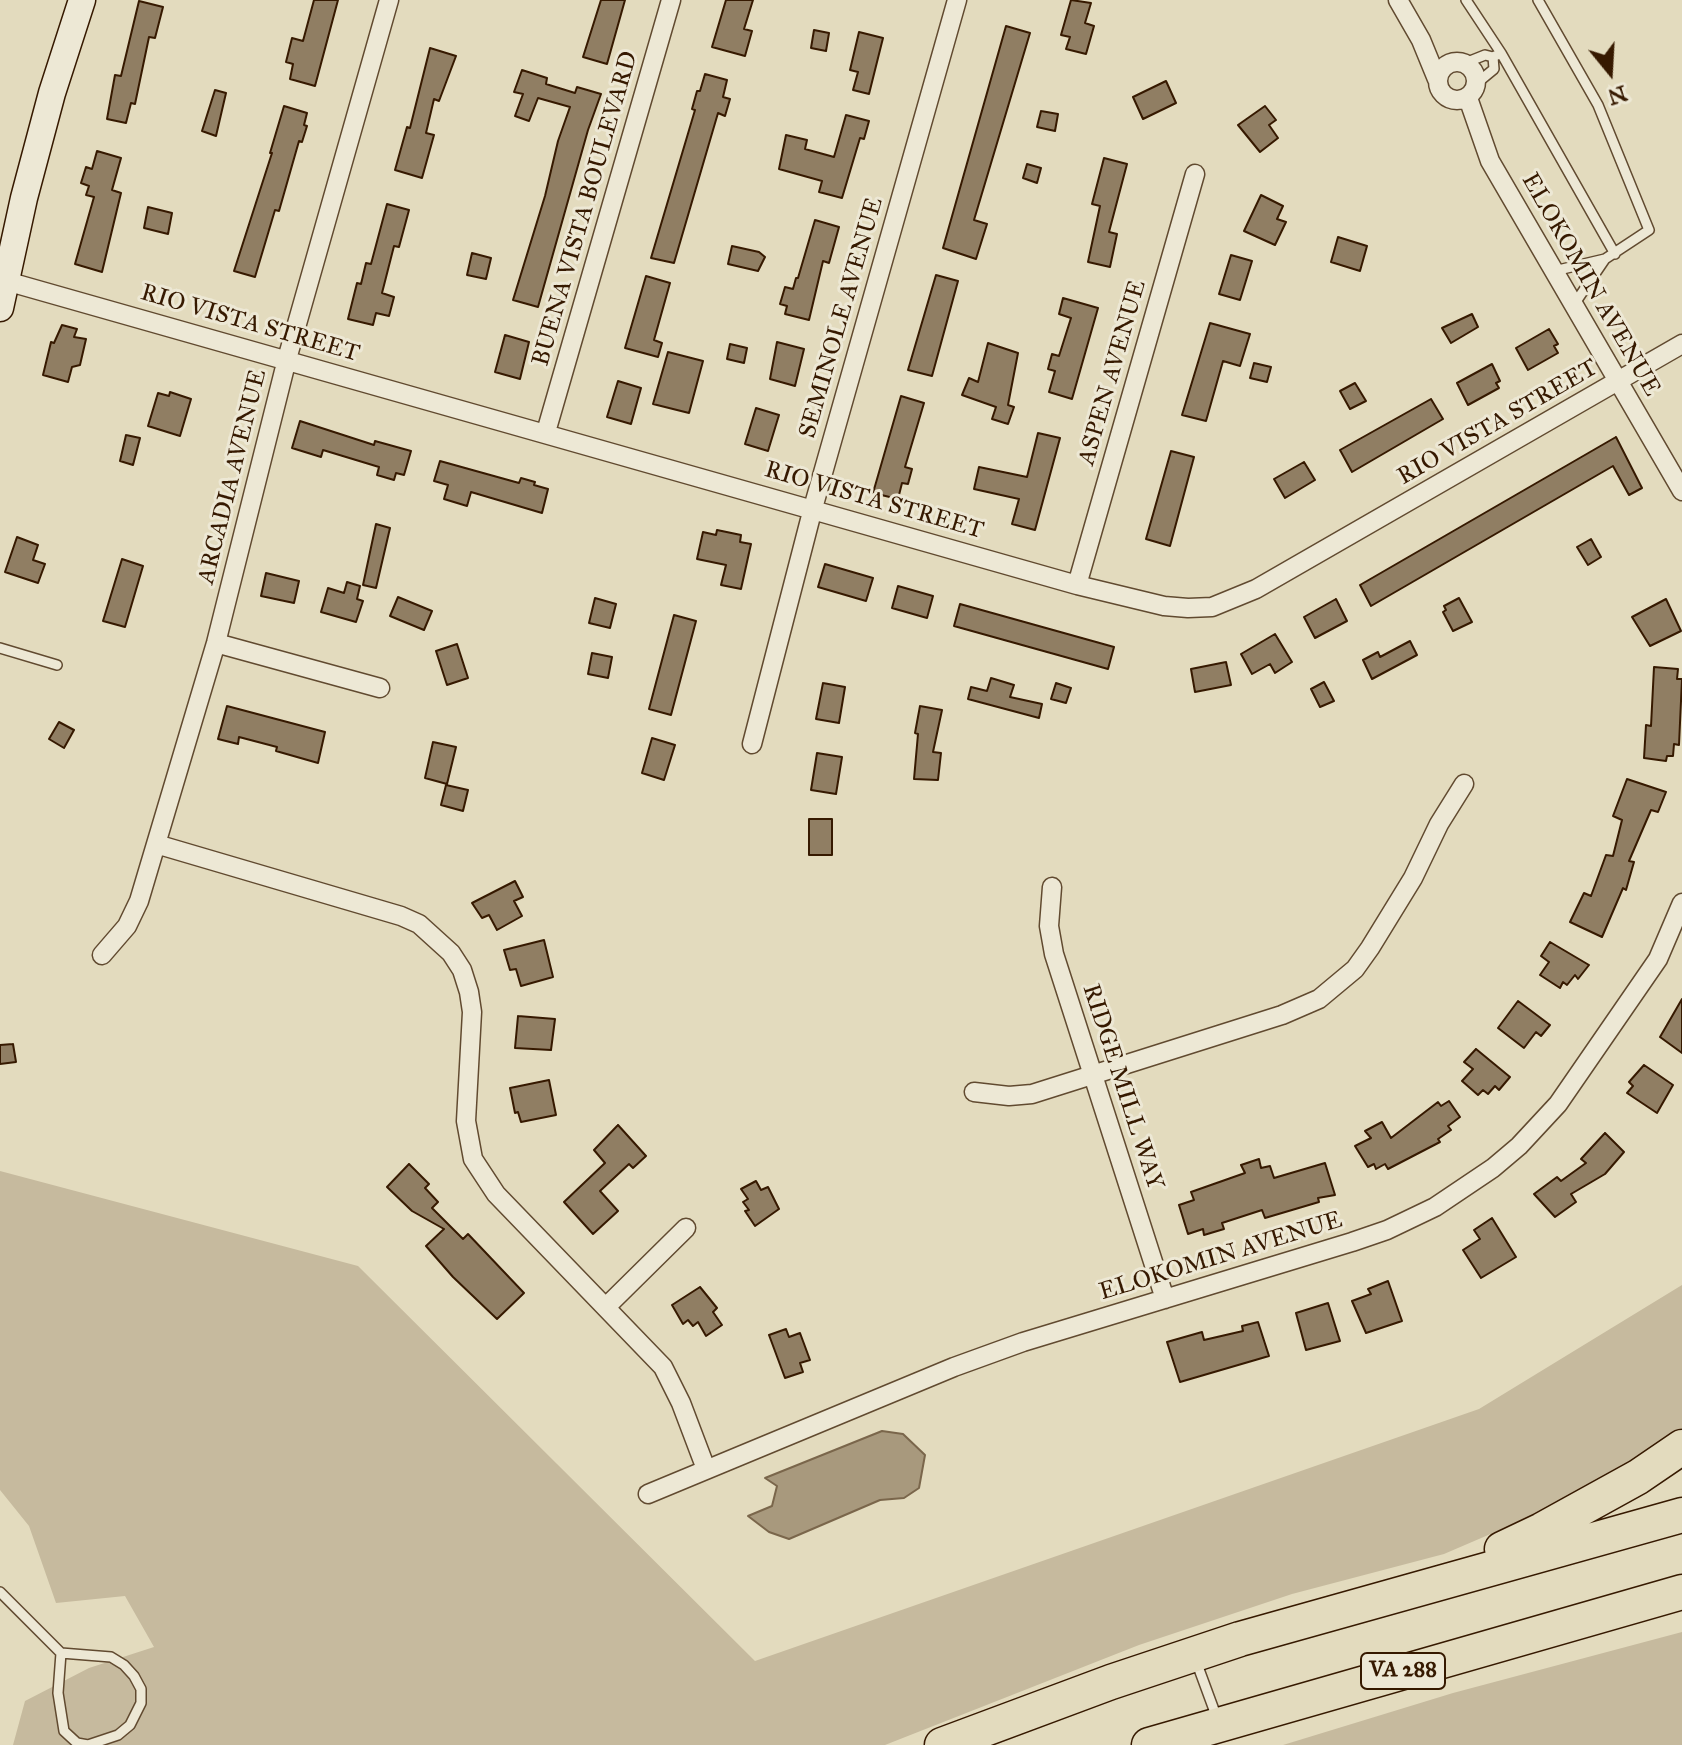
<!DOCTYPE html>
<html>
<head>
<meta charset="utf-8">
<style>
	body { margin:0 }
	#map { position:relative; width:1682px; height:1745px; overflow:hidden; background:#e3dbbe; font-family:"IM FELL Great Primer",serif }
	canvas { display:block }
	.north { position:absolute; left:1570px; top:32px; width:80px; height:80px; -webkit-text-stroke:6px #ede8d5; paint-order:stroke; rotate:162deg; font-size:22px; font-weight:700; line-height:32px; text-align:center; color:#361900 }
	.north::after { content:''; display:block; margin:auto; width:28px; height:36px; background:#361900; clip-path:polygon(50% 0,100% 100%,50% 72%,0 100%) }
</style>
</head>
<body>
<div id="map">
<canvas width="1682" height="1745"></canvas>
<div class="north">N</div>
</div>
<script>
const g = document.querySelector('canvas').getContext('2d');
g.lineJoin = 'round';
function paint(path, color) { g.fillStyle = color; g.fill(path, 'evenodd'); }
const toPath = rows => new Path2D(rows.map(r => 'M' + r).join(''));
function stroke(path, color, width, dash) { g.strokeStyle = color; g.lineWidth = width; g.lineCap = dash ? 'butt' : 'round'; g.setLineDash(dash || []); g.stroke(path); }
function drawText(font, color, halo, rows, align = 'center') {
  g.font = font + ' "IM FELL Great Primer",serif'; g.lineWidth = 6; g.setLineDash([]); g.textBaseline = 'middle'; g.strokeStyle = halo; g.fillStyle = color; for (const [text, x, y, turn = 0] of rows) {
    g.save(); g.translate(x, y); g.rotate((+turn || 0) * Math.PI / 180); g.textAlign = isNaN(turn) ? turn : align; if (halo) g.strokeText(text, 0, 0); g.fillText(text, 0, 0); g.restore();
  }
}
paint(toPath([
	[0,1171,358,1266,755,1661,1479,1409,1682,1285,1682,1428,1572,1499,1444,1554,1292,1594,1139,1645,885,1745,13,1745,25,1701,89,1668,154,1647,125,1596,56,1603,29,1526,0,1490],
	[1682,1632,1682,1745,1283,1745,1453,1693]
]), '#c6ba9e');
const water = toPath([
	[882,1431,903,1434,925,1455,919,1488,904,1498,880,1500,789,1539,769,1532,748,1516,772,1506,777,1486,765,1478,882,1431]
]);
paint(water, '#a8997d');
stroke(water, '#7a664b', 2);
const building = toPath([
	[314,0,338,0,315,86,290,79,293,64,286,62,292,38,303,41,314,0],
	[601,0,625,0,607,64,583,57,601,0],
	[726,0,753,0,744,29,752,31,745,56,712,47,726,0],
	[1071,0,1091,3,1085,23,1094,26,1086,54,1066,49,1070,37,1061,35,1071,0],
	[139,1,163,7,155,38,149,37,135,104,131,103,126,123,107,119,115,75,121,76,139,1],
	[1006,26,1030,33,974,220,987,224,976,259,943,248,1006,26],
	[814,30,829,33,826,51,811,48,814,30],
	[859,32,883,38,869,94,853,90,858,72,850,70,859,32],
	[430,48,456,56,439,101,434,99,426,133,434,135,422,178,395,170,407,127,410,128,430,48],
	[522,70,547,78,546,84,575,93,577,87,601,94,588,130,538,307,513,300,545,196,558,141,570,107,538,98,529,121,515,116,523,94,514,92,522,70],
	[705,74,727,80,723,97,730,99,725,116,718,113,674,263,651,258,695,110,692,109,697,91,700,91,705,74],
	[1166,81,1176,103,1143,119,1133,97,1166,81],
	[215,90,226,93,216,136,202,131,215,90],
	[284,106,307,113,304,125,307,126,302,142,299,141,279,211,275,210,255,277,234,271,272,153,270,153,284,106],
	[1265,106,1276,120,1269,125,1278,138,1260,152,1238,125,1265,106],
	[1041,111,1058,114,1055,131,1037,127,1041,111],
	[846,115,869,121,864,139,860,138,842,198,819,192,822,181,779,169,786,135,807,140,805,149,834,157,846,115],
	[97,151,121,158,112,190,121,193,102,272,75,264,94,197,86,195,89,186,81,183,86,167,92,169,97,151],
	[1104,158,1127,164,1109,232,1117,234,1110,267,1088,262,1100,206,1092,204,1104,158],
	[1027,164,1041,168,1037,183,1023,178,1027,164],
	[1261,195,1283,206,1277,219,1286,222,1275,245,1244,231,1261,195],
	[387,204,409,210,399,247,394,246,382,293,394,297,389,316,376,313,373,325,348,319,357,283,361,284,366,263,371,264,387,204],
	[148,207,172,213,168,234,144,228,148,207],
	[815,220,839,227,829,263,823,261,809,320,785,314,787,306,780,304,785,287,793,289,796,278,798,278,815,220],
	[1338,237,1367,246,1360,271,1331,262,1338,237],
	[732,246,759,252,765,257,758,271,728,264,732,246],
	[472,253,491,258,486,279,467,275,472,253],
	[1231,255,1252,261,1240,300,1219,294,1231,255],
	[936,275,958,281,932,376,908,370,936,275],
	[646,276,670,283,654,340,662,343,658,357,625,348,646,276],
	[1063,298,1098,308,1072,399,1049,392,1055,371,1048,369,1052,354,1059,356,1071,318,1059,314,1063,298],
	[1472,314,1478,327,1451,343,1442,328,1472,314],
	[1210,323,1250,334,1240,366,1223,361,1206,421,1182,415,1210,323],
	[62,325,77,329,74,337,86,339,80,365,72,367,68,382,43,375,51,342,54,343,62,325],
	[1549,329,1558,344,1554,346,1558,353,1528,370,1516,348,1549,329],
	[505,335,529,342,520,379,495,372,505,335],
	[777,342,804,349,795,386,770,379,777,342],
	[988,343,1018,353,1008,405,1014,407,1008,424,992,419,996,407,962,395,969,378,978,382,988,343],
	[730,344,747,348,744,363,727,359,730,344],
	[668,352,703,361,689,413,653,404,668,352],
	[1254,363,1271,367,1267,382,1250,378,1254,363],
	[1492,364,1500,381,1496,383,1499,388,1468,405,1457,383,1492,364],
	[618,381,641,388,631,424,607,417,618,381],
	[1355,383,1366,401,1350,409,1340,391,1355,383],
	[170,392,191,399,180,436,148,426,158,393,169,396,170,392],
	[901,396,924,403,905,467,912,469,908,484,902,483,898,499,873,493,901,396],
	[1431,399,1443,419,1352,472,1340,450,1431,399],
	[756,408,779,415,768,451,745,444,756,408],
	[300,421,374,445,375,441,411,451,404,475,396,473,394,480,377,475,379,467,323,450,321,457,292,448,300,421],
	[1038,433,1060,438,1035,530,1012,524,1019,499,974,489,979,467,1027,477,1038,433],
	[126,435,140,438,133,465,120,461,126,435],
	[1616,437,1642,488,1629,495,1613,466,1371,606,1360,585,1616,437],
	[1171,451,1194,457,1170,546,1146,539,1171,451],
	[440,461,519,483,521,478,535,482,534,485,548,489,542,513,471,492,467,506,444,499,448,485,434,481,440,461],
	[1304,462,1315,480,1285,498,1274,479,1304,462],
	[376,524,390,528,376,588,363,585,376,524],
	[717,530,741,535,740,542,751,544,741,589,721,585,726,565,697,559,703,532,716,535,717,530],
	[17,537,38,545,33,560,45,564,38,583,5,572,17,537],
	[1591,539,1601,557,1588,565,1577,547,1591,539],
	[122,559,143,566,125,627,103,621,122,559],
	[825,564,873,578,866,601,818,587,825,564],
	[266,573,299,581,294,603,261,596,266,573],
	[347,582,360,586,357,599,363,601,356,622,321,612,328,588,344,593,347,582],
	[898,586,933,596,927,618,892,608,898,586],
	[398,597,432,611,424,630,390,616,398,597],
	[595,598,616,604,610,628,589,623,595,598],
	[1459,598,1472,622,1453,631,1443,612,1446,610,1444,606,1459,598],
	[1336,599,1347,621,1315,638,1304,617,1336,599],
	[1666,599,1681,631,1650,646,1632,617,1666,599],
	[960,604,1114,647,1108,669,954,626,960,604],
	[674,615,696,621,671,715,649,709,674,615],
	[1275,634,1292,662,1275,673,1270,664,1252,674,1241,654,1275,634],
	[1410,641,1417,655,1372,679,1363,660,1378,652,1380,657,1410,641],
	[457,644,468,678,447,685,436,651,457,644],
	[592,653,612,657,608,678,588,674,592,653],
	[1226,662,1231,685,1195,692,1191,669,1226,662],
	[1654,667,1678,669,1677,679,1682,679,1679,745,1674,744,1673,756,1667,756,1666,761,1644,758,1646,725,1651,726,1654,667],
	[991,678,1014,685,1010,697,1042,704,1039,718,968,699,971,687,987,691,991,678],
	[1324,682,1334,701,1320,707,1311,689,1324,682],
	[823,683,845,687,839,723,816,719,823,683],
	[1056,683,1071,688,1066,703,1051,699,1056,683],
	[227,706,325,732,318,763,276,751,277,747,239,737,238,744,218,739,227,706],
	[920,706,942,710,933,752,941,753,938,780,914,779,918,734,915,733,920,706],
	[59,722,74,730,64,748,49,739,59,722],
	[652,738,675,745,664,780,642,773,652,738],
	[433,742,456,747,447,784,425,778,433,742],
	[817,753,842,757,836,794,811,790,817,753],
	[1627,779,1666,792,1658,812,1651,810,1629,861,1634,862,1626,890,1623,888,1602,937,1570,922,1584,893,1591,896,1606,855,1613,856,1622,820,1613,816,1627,779],
	[446,785,468,790,463,811,441,805,446,785],
	[809,819,832,819,832,855,809,855,809,819],
	[515,881,523,897,514,901,522,916,497,930,489,915,482,918,472,903,515,881],
	[544,940,553,977,521,986,516,969,510,970,504,950,544,940],
	[1550,942,1589,965,1578,979,1575,975,1567,985,1563,982,1560,988,1540,975,1549,962,1541,956,1550,942],
	[1682,999,1682,1053,1660,1037,1682,999],
	[1518,1001,1550,1025,1541,1036,1536,1032,1524,1048,1498,1028,1518,1001],
	[518,1016,555,1019,551,1050,515,1048,518,1016],
	[13,1044,16,1062,0,1064,0,1045,13,1044],
	[1476,1049,1510,1077,1499,1090,1495,1086,1488,1094,1483,1090,1478,1095,1462,1081,1473,1069,1464,1062,1476,1049],
	[1644,1065,1673,1085,1657,1113,1627,1093,1633,1086,1629,1082,1644,1065],
	[549,1080,556,1115,521,1122,518,1112,515,1113,510,1088,549,1080],
	[1449,1101,1460,1117,1448,1126,1451,1130,1438,1139,1440,1142,1388,1169,1385,1164,1376,1169,1374,1164,1368,1167,1355,1146,1371,1138,1365,1131,1382,1122,1391,1138,1438,1102,1441,1106,1449,1101],
	[618,1125,646,1156,633,1168,629,1164,600,1191,618,1211,593,1234,564,1202,605,1163,594,1150,618,1125],
	[1605,1133,1624,1152,1605,1174,1571,1194,1576,1202,1555,1217,1534,1194,1557,1177,1561,1181,1586,1163,1581,1159,1605,1133],
	[1259,1159,1261,1168,1270,1166,1274,1178,1325,1163,1335,1195,1318,1198,1319,1202,1265,1218,1262,1210,1222,1223,1224,1229,1204,1235,1203,1229,1188,1234,1179,1205,1194,1200,1191,1192,1245,1173,1241,1165,1259,1159],
	[409,1164,429,1184,425,1188,438,1202,432,1208,463,1239,468,1234,524,1293,497,1319,453,1277,426,1246,444,1229,412,1211,387,1187,409,1164],
	[756,1181,761,1190,768,1187,779,1209,755,1226,745,1211,749,1210,743,1202,748,1199,741,1189,756,1181],
	[1492,1218,1516,1257,1481,1278,1463,1250,1480,1239,1474,1230,1492,1218],
	[1388,1281,1402,1321,1366,1333,1352,1301,1371,1294,1368,1289,1388,1281],
	[700,1287,717,1308,713,1312,722,1325,706,1336,698,1322,693,1326,688,1320,683,1324,672,1305,700,1287],
	[1328,1303,1340,1341,1306,1350,1296,1313,1328,1303],
	[1258,1322,1269,1356,1180,1382,1167,1342,1202,1332,1204,1340,1243,1331,1242,1326,1258,1322],
	[786,1329,789,1337,800,1333,810,1360,800,1363,803,1372,785,1378,769,1335,786,1329]
]);
paint(building, '#907e63');
stroke(building, '#361900', 2);
const lane = toPath([
	[1466,0,1501,53,1615,254],
	[1538,0,1598,105,1649,230,1605,259,1554,271],
	[1465,63,1485,55,1493,57,1501,53],
	[1477,83,1494,69,1493,57],
	[1573,306,1605,259],
	[0,648,57,665],
	[0,1592,61,1653],
	[61,1653,111,1657,124,1665,134,1676,141,1689,141,1703,130,1725,118,1735,88,1745,77,1743,64,1731,58,1693,61,1653],
	[1196,1661,1217,1718]
]);
const street = toPath([
	[1398,0,1421,40,1437,79],
	'1438 81a19 19 0 1 1 38 0a19 19 0 1 1-38 0Z',
	[1468,98,1490,161,1682,491],
	[6,281,1077,585,1164,606,1188,608,1212,607,1256,589,1682,344],
	[546,432,671,0],
	[1077,585,1195,174],
	[216,643,380,688],
	[752,744,813,508,957,0],
	[156,844,401,916,419,924,451,953,462,970,469,992,472,1012,466,1121,473,1159,496,1194,663,1367,681,1403,706,1469],
	[1052,887,1049,926,1054,954,1165,1299],
	[102,955,127,926,139,901,216,643,287,359,389,0],
	[974,1092,1009,1096,1032,1094,1282,1015,1319,999,1355,969,1370,948,1413,878,1439,824,1464,784],
	[606,1307,686,1228],
	[648,1494,954,1367,1023,1342,1352,1242,1387,1230,1435,1207,1493,1168,1519,1146,1558,1104,1658,959,1682,903]
]);
const secondary = toPath([
	[0,308,24,198,52,93,82,0]
]);
const highway = toPath([
	[1502,1549,1542,1530,1638,1477,1682,1447],
	[942,1745,1111,1682,1240,1639,1682,1515],
	[1149,1745,1682,1592]
]);
stroke(lane, '#614a30', 12);
stroke(street, '#614a30', 21);
stroke(secondary, '#361900', 29);
stroke(highway, '#361900', 37);
stroke(lane, '#ede8d5', 9);
stroke(street, '#ede8d5', 18);
stroke(secondary, '#ede8d5', 26);
stroke(highway, '#e3dbbe', 34);
for (const [x, y, w] of [
	[1403,1671,84]
]) { const box = new Path2D(); box.roundRect(x - w / 2, y - 18, w, 36, 6); g.fillStyle = '#ede8d5'; g.fill(box); stroke(box, '#361900', 2); }
drawText('bold 22px', '#361900', null, [
	["VA 288",1403,1671]
]);
drawText('24px', '#361900', '#ede8d5', [
	["BUENA VISTA BOULEVARD",586,209,-74],
	["ELOKOMIN AVENUE",1590,285,60],
	["SEMINOLE AVENUE",842,318,-74],
	["RIO VISTA STREET",250,324,16],
	["ASPEN AVENUE",1113,373,-74],
	["RIO VISTA STREET",1498,423,-30],
	["ARCADIA AVENUE",233,477,-76],
	["RIO VISTA STREET",874,501,16],
	["RIDGE MILL WAY",1122,1087,72],
	["ELOKOMIN AVENUE",1221,1257,-17]
]);
</script>
</body>
</html>
